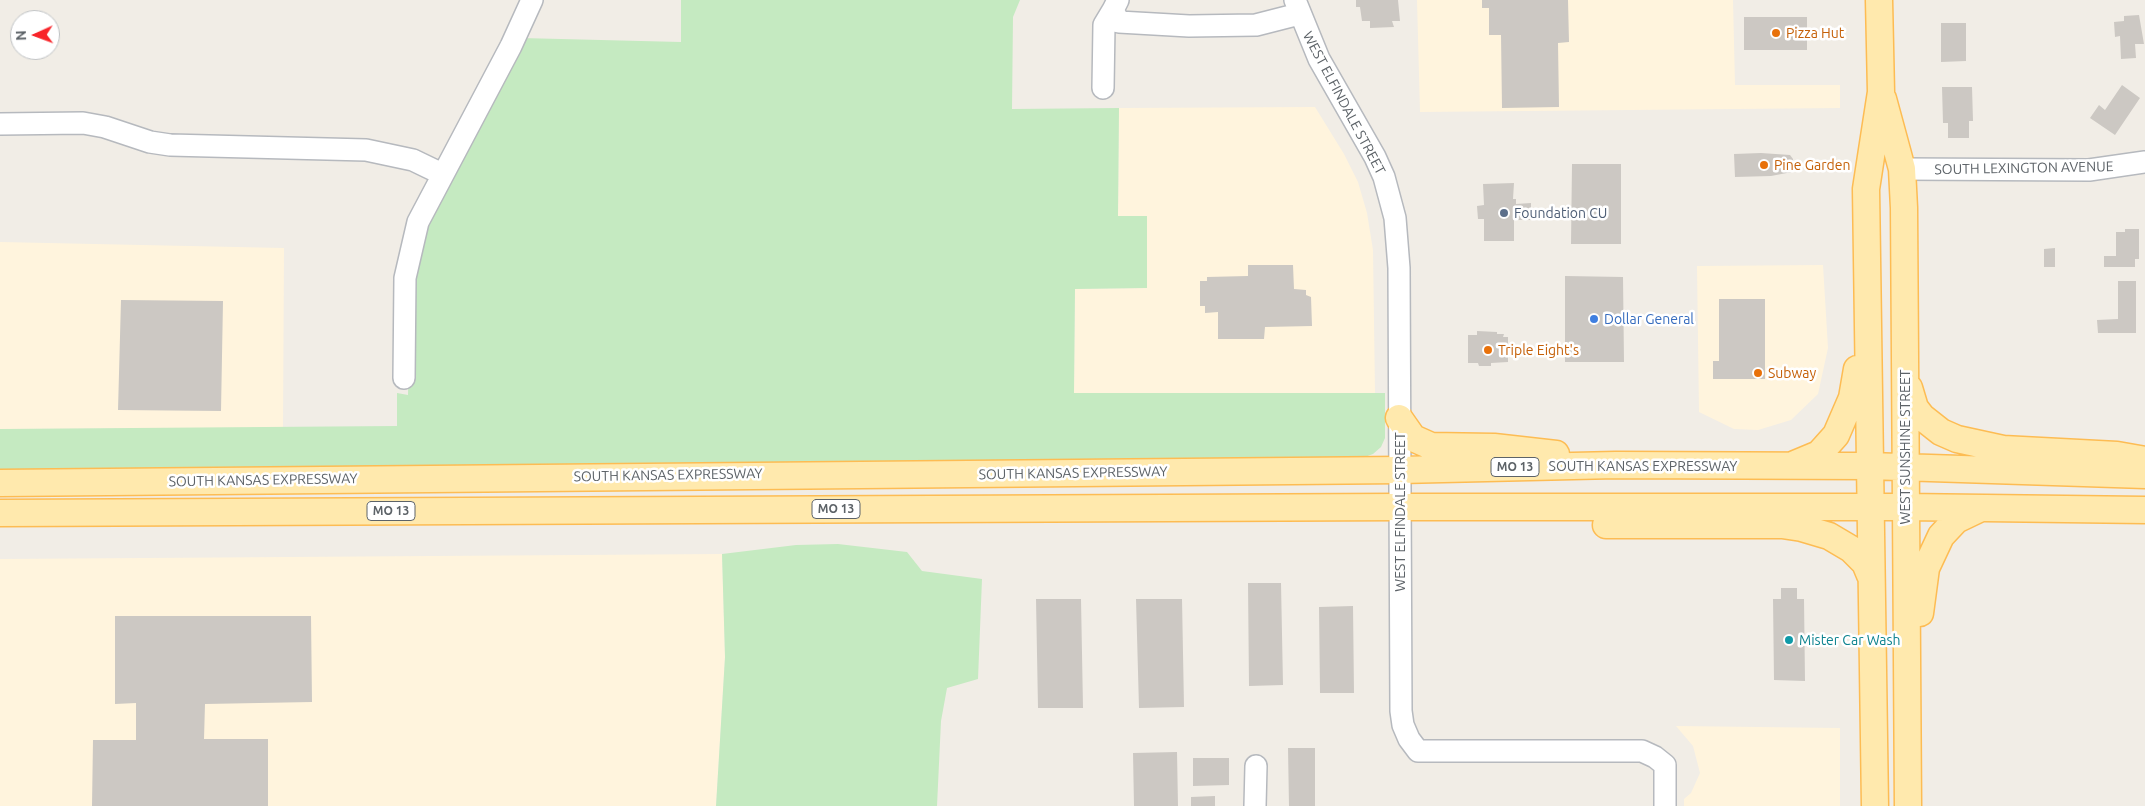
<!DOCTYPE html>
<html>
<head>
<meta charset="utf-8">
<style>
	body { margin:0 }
	#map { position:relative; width:2145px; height:806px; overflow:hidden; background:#f1ede6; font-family:Ubuntu,sans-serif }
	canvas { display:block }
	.north { position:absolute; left:10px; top:10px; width:50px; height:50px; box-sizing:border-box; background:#fff; border:1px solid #bec1c3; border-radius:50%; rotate:268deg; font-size:14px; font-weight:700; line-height:20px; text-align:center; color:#5d6368 }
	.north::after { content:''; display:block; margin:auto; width:18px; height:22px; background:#f8252a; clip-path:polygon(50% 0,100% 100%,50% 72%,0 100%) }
</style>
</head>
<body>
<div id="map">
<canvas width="2145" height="806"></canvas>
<div class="north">N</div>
</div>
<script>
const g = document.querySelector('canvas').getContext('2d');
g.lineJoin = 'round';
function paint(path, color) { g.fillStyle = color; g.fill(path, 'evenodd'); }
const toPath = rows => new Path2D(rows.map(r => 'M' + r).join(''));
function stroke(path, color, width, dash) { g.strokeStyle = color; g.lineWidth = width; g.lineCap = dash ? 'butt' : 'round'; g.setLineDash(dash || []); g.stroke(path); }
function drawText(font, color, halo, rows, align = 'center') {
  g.font = font + ' Ubuntu,sans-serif'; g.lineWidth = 5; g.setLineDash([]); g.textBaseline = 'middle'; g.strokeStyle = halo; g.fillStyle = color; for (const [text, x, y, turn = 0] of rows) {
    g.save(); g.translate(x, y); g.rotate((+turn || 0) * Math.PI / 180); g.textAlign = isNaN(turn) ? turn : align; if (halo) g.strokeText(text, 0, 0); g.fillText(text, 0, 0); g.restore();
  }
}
paint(toPath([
	[1417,0,1733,0,1735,85,1840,85,1840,108,1420,112],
	[1315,107,1344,154,1358,182,1367,213,1373,250,1375,393,1074,393,1075,289,1147,288,1118,216,1119,108],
	[0,242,284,248,283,428,0,429],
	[1823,265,1828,348,1818,394,1791,420,1758,430,1734,429,1699,412,1697,266],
	[722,554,725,657,716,806,0,806,0,559],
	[1676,726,1840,728,1840,806,1684,806,1684,799,1691,793,1700,773,1693,746]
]), '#fff4dd');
paint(toPath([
	[681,0,1020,0,1013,17,1012,109,1119,108,1118,216,1147,216,1147,288,1075,289,1074,393,1385,393,1385,438,1381,447,1373,454,1362,458,0,474,0,429,397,426,397,393,408,395,410,283,420,230,521,38,681,42],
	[838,544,907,552,922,571,982,579,978,679,947,688,941,721,937,806,716,806,725,657,722,554,796,545]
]), '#c5eac1');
paint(toPath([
	[1356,0,1398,0,1400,21,1392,21,1394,27,1370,28,1370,21,1362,21,1360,7,1356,7],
	[1482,0,1568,0,1569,42,1558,43,1559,107,1502,108,1501,35,1489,35,1489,8,1482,8],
	[2139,15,2144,44,2135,44,2136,58,2121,59,2120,36,2115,37,2114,22,2124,21,2124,16],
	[1744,17,1807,17,1807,50,1744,50],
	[1941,23,1966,23,1966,61,1941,62],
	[2122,85,2140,98,2115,135,2090,118,2099,105,2105,110],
	[1942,87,1972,87,1973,121,1969,121,1969,138,1948,138,1948,123,1943,123],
	[1761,153,1790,155,1793,159,1792,172,1771,176,1735,177,1734,154],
	[1572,164,1621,164,1621,244,1571,244],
	[1514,183,1513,199,1516,199,1516,204,1531,203,1531,220,1514,220,1514,241,1484,241,1484,219,1478,219,1477,206,1484,205,1483,184],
	[2125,229,2139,229,2139,259,2135,259,2135,267,2104,267,2104,256,2116,256,2116,232,2125,232],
	[2055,248,2055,267,2044,267,2044,249],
	[1248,265,1293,265,1294,289,1306,290,1306,295,1311,297,1312,326,1265,327,1264,339,1218,339,1218,312,1205,313,1205,306,1200,306,1200,281,1207,281,1207,277,1248,276],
	[1565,276,1623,277,1624,362,1565,362],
	[2118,281,2136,281,2136,333,2098,333,2097,320,2118,319],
	[1719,299,1765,299,1765,379,1713,379,1713,361,1719,361],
	[121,300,223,301,221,411,118,410],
	[1477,331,1497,332,1497,334,1504,334,1503,337,1508,337,1508,362,1491,363,1491,366,1479,366,1478,363,1468,363,1468,335,1477,335],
	[1248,583,1281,583,1283,685,1249,686],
	[1781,588,1797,588,1797,599,1804,599,1805,681,1774,680,1773,599,1781,599],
	[1036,599,1081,599,1083,708,1038,708],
	[1136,599,1182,599,1184,707,1139,708],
	[1353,606,1354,693,1320,693,1319,607],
	[115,616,311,616,312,702,205,704,204,739,268,739,268,806,92,806,93,740,136,740,136,703,115,704],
	[1288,748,1315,748,1315,806,1289,806],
	[1177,752,1178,806,1134,806,1133,753],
	[1193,758,1229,758,1229,785,1193,786],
	[1215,796,1215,806,1191,806,1191,797]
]), '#ccc8c3');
const minor = toPath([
	[1118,0,1113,10,1119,22,1189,26,1256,25,1299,14],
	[1295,0,1319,59,1375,157,1384,177,1395,218,1399,268,1401,711,1403,725,1409,739,1418,751,1642,751,1655,757,1665,765,1665,806],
	[1103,88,1104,25,1113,10],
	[0,124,83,123,105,127,150,142,170,145,366,150,413,160,442,174],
	[1902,169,2089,170,2145,162],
	[404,378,405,278,418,222,511,46,532,0],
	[1255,806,1256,766]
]);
const major = toPath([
	[1883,99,1902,169,1904,208,1908,806],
	[1909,388,1915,408,1922,417,1941,432,1957,439,2003,449,2117,455,2145,460],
	[1399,418,1413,438,1431,446,1494,447,1556,454],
	[1795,464,1819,454,1836,435,1852,398,1857,369],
	[0,483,1400,470,1616,465,1869,466,2145,475],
	[0,513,1400,507,1905,507,2145,510],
	[1606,525,1782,525,1802,528,1829,536,1851,549,1865,563,1870,575],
	[1920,613,1926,568,1941,536,1956,520,1981,508],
	[1875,806,1866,189,1881,92,1879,0]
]);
stroke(minor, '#b6b9be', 24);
stroke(major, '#fdbc53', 29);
stroke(minor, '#fff', 21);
stroke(major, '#ffe9ad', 26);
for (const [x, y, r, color] of [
	[1776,33,5,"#e8710a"],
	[1764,165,5,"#e8710a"],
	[1504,213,5,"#5c6f8a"],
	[1594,319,5,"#3f7fe0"],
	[1488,350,5,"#e8710a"],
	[1758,373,5,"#e8710a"],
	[1789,640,5,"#0f9aa8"]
]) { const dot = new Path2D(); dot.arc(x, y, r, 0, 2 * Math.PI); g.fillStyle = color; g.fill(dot); stroke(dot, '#fff', 2); }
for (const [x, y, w] of [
	[1515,467,48],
	[836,509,48],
	[391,511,48]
]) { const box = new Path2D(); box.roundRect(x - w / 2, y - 9.5, w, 19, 4); g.fillStyle = '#fff'; g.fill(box); stroke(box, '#5d6368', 1); }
drawText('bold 12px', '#5d6368', null, [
	["MO 13",1515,467],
	["MO 13",836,509],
	["MO 13",391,511]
]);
drawText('14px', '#c56008', '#fff', [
	["Pizza Hut",1786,33],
	["Pine Garden",1774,165],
	["Triple Eight's",1498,350],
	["Subway",1768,373]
], 'left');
drawText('14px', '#5d6368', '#fff', [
	["WEST ELFINDALE STREET",1344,103,62],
	["SOUTH LEXINGTON AVENUE",2024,168,-1],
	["WEST SUNSHINE STREET",1905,447,-90],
	["SOUTH KANSAS EXPRESSWAY",1643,466],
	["SOUTH KANSAS EXPRESSWAY",1073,473,-1],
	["SOUTH KANSAS EXPRESSWAY",668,475,-1],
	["SOUTH KANSAS EXPRESSWAY",263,480,-1],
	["WEST ELFINDALE STREET",1400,512,-90]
]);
drawText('14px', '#4e5e75', '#fff', [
	["Foundation CU",1514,213]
], 'left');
drawText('14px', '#366cbe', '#fff', [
	["Dollar General",1604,319]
], 'left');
drawText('14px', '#0d838f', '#fff', [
	["Mister Car Wash",1799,640]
], 'left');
</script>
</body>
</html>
